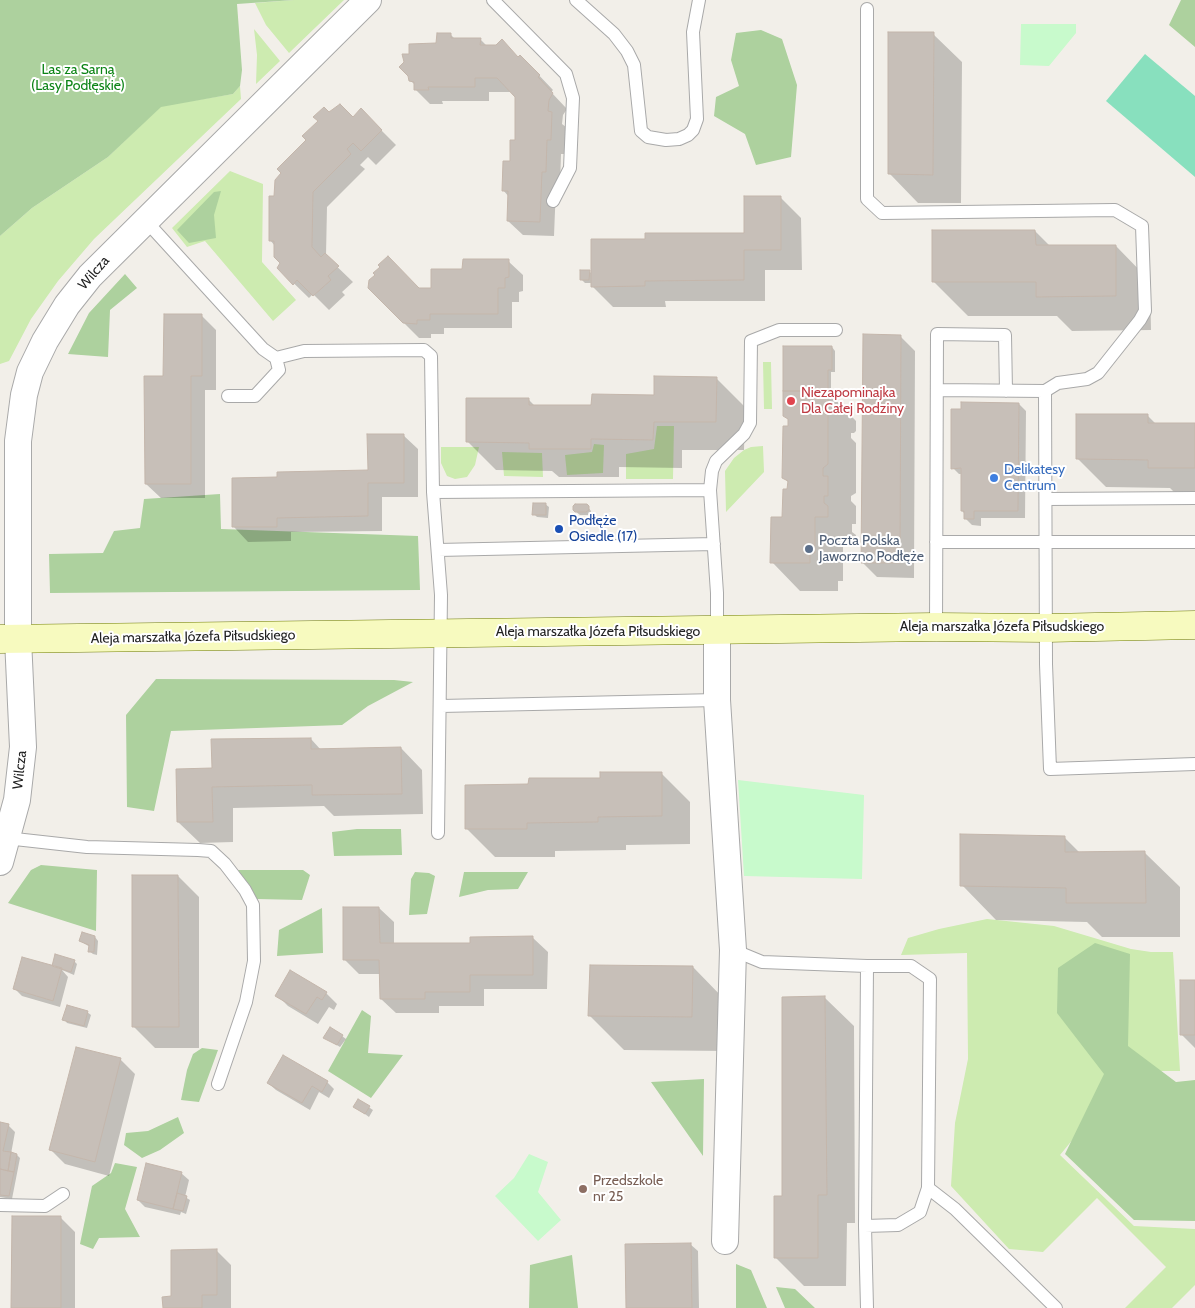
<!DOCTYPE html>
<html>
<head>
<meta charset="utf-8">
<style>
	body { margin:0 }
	canvas { display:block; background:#f2efe9 }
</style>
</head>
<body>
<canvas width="1195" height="1308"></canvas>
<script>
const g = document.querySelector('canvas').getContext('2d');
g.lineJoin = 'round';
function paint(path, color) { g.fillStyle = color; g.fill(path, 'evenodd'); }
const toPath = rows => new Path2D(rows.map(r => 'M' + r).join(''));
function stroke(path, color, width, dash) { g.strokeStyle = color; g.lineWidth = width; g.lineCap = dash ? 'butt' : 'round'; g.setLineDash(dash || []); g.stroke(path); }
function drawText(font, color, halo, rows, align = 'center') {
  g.font = font + ' Cabin,sans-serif'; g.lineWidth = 4; g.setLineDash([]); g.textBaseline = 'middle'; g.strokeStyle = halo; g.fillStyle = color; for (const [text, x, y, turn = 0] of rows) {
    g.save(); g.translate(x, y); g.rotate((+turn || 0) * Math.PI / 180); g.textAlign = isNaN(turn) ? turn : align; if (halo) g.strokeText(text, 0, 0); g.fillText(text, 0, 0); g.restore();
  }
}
paint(toPath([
	[294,0,344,0,289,53,266,25,255,3],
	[254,29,280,61,256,84,257,55],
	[240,86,241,99,94,239,58,281,31,319,9,361,0,364,0,236,32,208,108,157,161,106,233,94],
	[230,171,263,184,262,262,296,300,273,321,205,241,187,247,172,228],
	[763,362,771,362,772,409,764,409],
	[657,426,674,426,673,479,626,479,626,454,654,449],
	[594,444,604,445,603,473,567,475,565,455,592,452],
	[763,446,764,472,726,512,725,471,734,458,744,450,751,447],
	[441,447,479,447,475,465,467,477,455,479,447,476,441,463],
	[502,452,542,453,543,477,504,476],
	[987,919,1054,926,1131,949,1151,952,1173,952,1180,1071,1129,1071,1060,1155,1134,1226,1195,1229,1195,1285,1172,1308,1125,1308,1166,1267,1097,1198,1043,1252,1009,1249,951,1186,955,1123,968,1059,967,953,901,955,908,938,939,929]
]), '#cdebb0');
paint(toPath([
	[0,0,294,0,237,4,242,70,240,86,233,94,161,107,108,157,32,208,0,236],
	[1181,0,1195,0,1195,47,1169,25],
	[761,30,782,39,797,85,791,157,756,165,745,134,714,116,716,97,739,86,731,60,736,33],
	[221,191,214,215,216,238,189,243,177,230,214,192],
	[125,274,137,288,110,310,108,357,68,354,89,313],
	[220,494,221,529,418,536,420,590,50,593,49,554,103,553,114,531,140,528,144,499],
	[156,679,394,680,413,682,368,706,342,725,171,731,154,811,127,807,126,715],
	[357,829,401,829,402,855,334,856,332,832],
	[41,865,97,870,96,931,8,903,31,870],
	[238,870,303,870,310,875,302,900,257,899],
	[415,872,429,873,435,876,427,914,409,915,411,879],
	[464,872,528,872,518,889,488,890,459,897],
	[322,908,323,953,277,956,279,930],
	[1095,943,1130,954,1128,1046,1176,1082,1195,1080,1195,1221,1134,1220,1065,1154,1104,1074,1057,1013,1058,968],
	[362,1010,371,1016,368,1053,403,1055,371,1098,328,1071],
	[202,1048,218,1050,199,1102,181,1100,187,1070,193,1054],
	[704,1079,703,1156,651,1082],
	[178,1117,184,1133,160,1150,142,1158,124,1145,126,1133,148,1131],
	[115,1163,137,1167,125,1209,140,1237,99,1238,93,1249,80,1244,92,1186,111,1173],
	[572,1255,578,1308,529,1308,530,1265],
	[736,1264,751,1270,767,1308,736,1308],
	[776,1287,795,1289,815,1308,785,1308]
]), '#add19e');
paint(toPath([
	[1021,24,1076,24,1076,33,1049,66,1020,65],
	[738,780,864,795,862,879,744,876],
	[529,1154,548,1162,538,1192,561,1220,538,1241,495,1196,514,1178]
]), '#c8facc');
paint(toPath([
	[1145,54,1195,96,1195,177,1106,101]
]), '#88e0be');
paint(toPath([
	[450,34,455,39,480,39,487,46,519,58,535,71,553,90,551,92,567,109,563,115,562,124,566,127,565,154,561,154,560,186,556,186,554,236,523,235,508,221,509,197,503,190,516,141,517,97,512,92,489,92,489,101,442,101,443,104,430,104,415,89,415,85,410,80,410,55,437,44],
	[933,34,962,62,961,203,918,203,890,174],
	[361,110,396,145,376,165,368,157,360,165,365,169,327,207,326,256,353,282,342,292,345,295,329,310,313,294,309,298,278,268,282,263,275,246,270,240,276,197,308,140,329,114,353,119],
	[780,197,801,218,802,270,765,270,765,301,665,301,666,307,613,307,592,286,592,283,585,283,582,280,589,271,592,274,646,240,745,234],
	[1035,231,1050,246,1116,246,1150,281,1151,330,1072,331,1057,316,968,316,933,281],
	[508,261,523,275,523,291,519,292,519,302,512,302,512,328,444,328,444,334,431,334,431,338,419,338,369,288,432,289,464,270],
	[201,315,216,330,216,390,205,390,205,498,161,498,146,484,165,377],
	[900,336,915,351,914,578,877,577,863,563],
	[832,347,835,351,835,372,831,372,831,395,856,421,856,431,854,433,851,433,851,438,856,443,856,493,851,496,851,501,856,506,856,524,852,524,852,532,856,535,856,545,843,545,843,581,838,581,838,591,800,591,772,562,788,490,789,483,784,478,789,420,784,415],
	[716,378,745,407,744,450,682,450,682,468,619,467,619,477,559,477,552,471,496,470,467,441,529,400,535,406,593,407,655,396],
	[1019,404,1026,411,1025,518,981,518,981,526,972,525,965,518,965,514,962,511,962,474,959,474,952,467],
	[1147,415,1156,424,1195,424,1195,496,1178,496,1170,488,1106,487,1078,459],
	[403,435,418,449,418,497,382,497,382,531,291,532,291,541,248,542,234,527,278,478,369,472],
	[545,504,549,507,548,518,537,517,534,514],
	[586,505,591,511,590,515,580,515,574,510],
	[311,739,321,750,401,748,422,770,423,814,334,816,324,806,233,808,233,842,200,843,178,822,213,769],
	[661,773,690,802,690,844,626,845,626,850,555,851,555,857,495,857,467,829,530,786],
	[1065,838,1080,853,1145,853,1180,887,1180,937,1102,937,1087,922,996,920,962,885],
	[178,876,199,897,199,1048,155,1048,134,1027],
	[379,908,394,922,394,944,472,944,533,938,548,952,547,989,484,989,484,1006,439,1006,439,1013,396,1013,381,999,380,974,359,974,344,959],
	[95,937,98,941,97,955,93,954,89,951,90,947,80,941],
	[74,961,77,964,74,975,62,970,68,977,60,1007,22,996,15,989,53,967],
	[693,967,727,1002,727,1051,624,1050,589,1015],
	[291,972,326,993,337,1004,334,1010,329,1007,318,1024,288,1006,277,995],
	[1195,981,1195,1048,1181,1034],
	[825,998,854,1026,855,1223,847,1223,846,1286,804,1286,775,1257,783,1197],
	[87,1012,91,1015,87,1028,67,1023,64,1019],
	[342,1036,346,1039,340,1047,325,1038],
	[120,1059,135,1074,109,1176,65,1164,51,1150],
	[327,1082,334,1089,329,1098,319,1092,310,1110,276,1090,268,1083],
	[358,1100,373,1110,369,1117,355,1107],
	[0,1123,8,1125,15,1132,11,1154,17,1155,20,1158,12,1199,0,1197],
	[181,1173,189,1180,185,1197,190,1200,186,1214,181,1212,180,1215,145,1207,138,1200],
	[61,1218,75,1232,75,1308,12,1308],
	[690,1244,698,1251,699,1308,628,1308],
	[216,1250,231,1265,231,1308,164,1308]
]), '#0003');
const building = toPath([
	[888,32,934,32,933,175,888,174,888,32],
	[437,33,451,33,451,38,481,38,480,45,496,45,502,39,518,57,520,55,540,75,538,77,553,93,549,100,548,111,552,112,551,140,547,140,546,172,542,172,540,222,507,221,508,191,502,191,503,161,510,161,510,140,515,140,515,97,497,78,475,78,475,87,428,87,429,90,414,90,414,82,409,81,408,76,399,67,404,62,402,54,409,54,409,44,436,43,437,33],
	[340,104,353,117,361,108,382,130,361,151,353,143,347,149,351,154,313,192,312,247,321,257,325,253,339,266,328,276,331,280,313,296,297,280,293,285,277,268,280,263,274,257,274,241,269,241,269,196,274,196,275,180,281,173,277,169,306,140,302,136,318,121,313,117,324,107,329,112,340,104],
	[744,196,781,196,781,250,744,250,744,280,645,281,645,286,591,287,591,239,645,239,645,233,744,233,744,196],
	[932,230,1035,230,1036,245,1116,245,1116,296,1036,297,1036,282,932,282,932,230],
	[388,256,419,288,431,288,431,269,462,269,463,259,509,259,509,277,505,278,505,288,498,288,498,314,430,314,430,320,417,320,417,324,403,323,368,288,369,280,375,275,373,273,380,267,378,265,388,256],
	[580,270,590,270,589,280,580,280,580,270],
	[164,314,202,314,202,376,191,376,191,484,145,484,144,376,163,376,164,314],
	[863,334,901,335,900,563,861,563,863,334],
	[783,346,832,346,832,370,828,370,828,391,783,391,783,346],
	[654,376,717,377,716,422,654,422,653,440,591,439,591,449,529,449,529,443,466,442,466,398,529,398,529,405,591,405,592,394,654,395,654,376],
	[783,391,828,391,828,402,826,405,823,405,823,413,828,413,828,464,823,468,823,476,828,476,828,496,824,496,824,503,828,506,828,517,815,517,815,553,810,553,810,563,770,563,771,517,782,517,783,489,787,489,788,481,782,478,783,426,788,426,788,419,783,416,783,391],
	[961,402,1019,403,1018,511,974,511,974,519,964,519,964,511,961,511,961,468,951,469,951,409,961,409,961,402],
	[1076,414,1148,414,1148,423,1195,423,1195,468,1148,468,1148,460,1076,459,1076,414],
	[367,434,404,434,404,483,368,483,368,516,277,518,277,527,232,527,232,478,277,477,277,472,368,470,367,434],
	[533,503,546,503,546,515,532,515,533,503],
	[575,504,587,504,589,506,589,510,586,512,575,512,573,510,573,506,575,504],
	[311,738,311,749,401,747,402,794,312,795,312,785,212,787,213,822,177,822,176,769,212,768,211,739,311,738],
	[600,772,662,772,662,816,598,817,598,822,527,823,527,829,465,829,465,785,528,784,529,778,600,778,600,772],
	[960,834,1065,836,1065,852,1145,851,1146,903,1066,903,1066,888,960,886,960,834],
	[132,875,178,875,179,1027,132,1027,132,875],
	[343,907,379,907,380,943,470,943,470,937,533,936,533,975,470,975,470,992,425,992,425,999,380,999,379,960,343,960,343,907],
	[82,932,95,936,94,952,88,952,89,945,79,941,82,932],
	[55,954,75,960,71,972,52,966,55,954],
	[22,957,62,968,53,1001,13,989,22,957],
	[590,965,693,966,692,1017,588,1016,590,965],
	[290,970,327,992,322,1000,317,997,306,1014,275,996,290,970],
	[1180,980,1195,980,1195,1035,1180,1035,1180,980],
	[825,996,827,1195,818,1195,818,1258,774,1258,774,1196,782,1196,782,997,825,996],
	[67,1005,88,1011,84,1026,62,1020,67,1005],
	[330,1027,343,1035,337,1045,323,1038,330,1027],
	[76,1047,121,1058,95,1162,49,1150,76,1047],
	[283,1055,328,1081,322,1092,312,1086,302,1103,267,1083,283,1055],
	[358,1099,370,1106,365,1114,353,1107,358,1099],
	[0,1122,9,1124,3,1151,11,1152,8,1171,0,1169,0,1122],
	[11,1152,17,1154,14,1172,8,1171,11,1152],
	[146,1163,182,1172,173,1209,137,1200,146,1163],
	[0,1169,14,1172,9,1196,0,1195,0,1169],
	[177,1193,187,1196,183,1211,173,1209,177,1193],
	[12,1216,61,1216,61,1308,11,1308,12,1216],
	[691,1243,692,1308,626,1308,625,1244,691,1243],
	[217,1249,217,1295,202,1295,202,1308,163,1308,162,1297,171,1296,171,1250,217,1249]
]);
paint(building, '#c7bfb8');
stroke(building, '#c4b6ab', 1);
const lane = toPath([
	[493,0,566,74,573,98,570,168,553,201],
	[576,0,614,34,627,51,634,65,641,131,648,137,666,140,679,139,688,135,693,130,697,119,693,32,699,0],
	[867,9,867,199,882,213,1115,210,1142,226,1145,311,1140,320,1098,373,1087,379,1058,383,1045,391,1046,664,1050,769,1195,764],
	[146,221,263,349,276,358,304,351,424,350,431,356,433,492],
	[937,390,1045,391],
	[228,396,255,396,279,370,276,358],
	[1046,499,1195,498],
	[936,542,1195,542],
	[438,550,714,544],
	[936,627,937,334,1005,335,1006,391],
	[717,630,717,593,710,490,712,471,716,461,744,434,750,423,751,341,779,330,836,330],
	[441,706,717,700],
	[438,833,441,595,433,492,710,490],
	[6,838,87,847,198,850,211,851,225,864,245,890,253,905,254,961,246,1002,218,1084],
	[733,950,762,962,867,966,911,966,930,979,928,1188,920,1212,898,1225,865,1226,867,966],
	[928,1188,955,1209,1056,1308],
	[0,1205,45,1206,63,1194],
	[865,1226,867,1308]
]);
const street = toPath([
	[717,630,717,700,733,950,725,1241],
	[0,862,17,800,23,747,18,639,18,441,24,395,30,372,45,341,67,305,90,276,368,0]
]);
const secondary = toPath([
	[0,639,936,627,1046,628,1195,625]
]);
stroke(lane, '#a9a9a9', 14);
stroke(street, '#a9a9a9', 28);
stroke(secondary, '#707d05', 29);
stroke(lane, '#fff', 12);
stroke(street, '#fff', 26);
stroke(secondary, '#f7fabf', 28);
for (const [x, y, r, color] of [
	[791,401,5,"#e0444e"],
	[994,478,5,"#3f7fe0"],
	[559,529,5,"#1a4fb4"],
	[809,549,5,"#5c6f8a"],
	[583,1189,5,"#8d6e63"]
]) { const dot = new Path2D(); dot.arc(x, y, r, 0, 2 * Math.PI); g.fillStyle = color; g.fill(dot); stroke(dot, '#fff', 2); }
drawText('14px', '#0c8416', '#fff', [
	["Las za Sarną",78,70],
	["(Lasy Podłęskie)",78,86]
]);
drawText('14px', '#222', '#fff', [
	["Wilcza",94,273,-49],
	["Aleja marszałka Józefa Piłsudskiego",1002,627],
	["Aleja marszałka Józefa Piłsudskiego",598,632],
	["Aleja marszałka Józefa Piłsudskiego",193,637,-1],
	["Wilcza",20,770,-84]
]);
drawText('14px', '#be3a42', '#fff', [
	["Niezapominajka",801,393],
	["Dla Całej Rodziny",801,409]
], 'left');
drawText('14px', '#366cbe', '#fff', [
	["Delikatesy",1004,470],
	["Centrum",1004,486]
], 'left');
drawText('14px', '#164399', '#fff', [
	["Podłęże",569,521],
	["Osiedle (17)",569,537]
], 'left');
drawText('14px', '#4e5e75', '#fff', [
	["Poczta Polska",819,541],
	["Jaworzno Podłęże",819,557]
], 'left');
drawText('14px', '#785e54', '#fff', [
	["Przedszkole",593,1181],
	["nr 25",593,1197]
], 'left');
</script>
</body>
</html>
